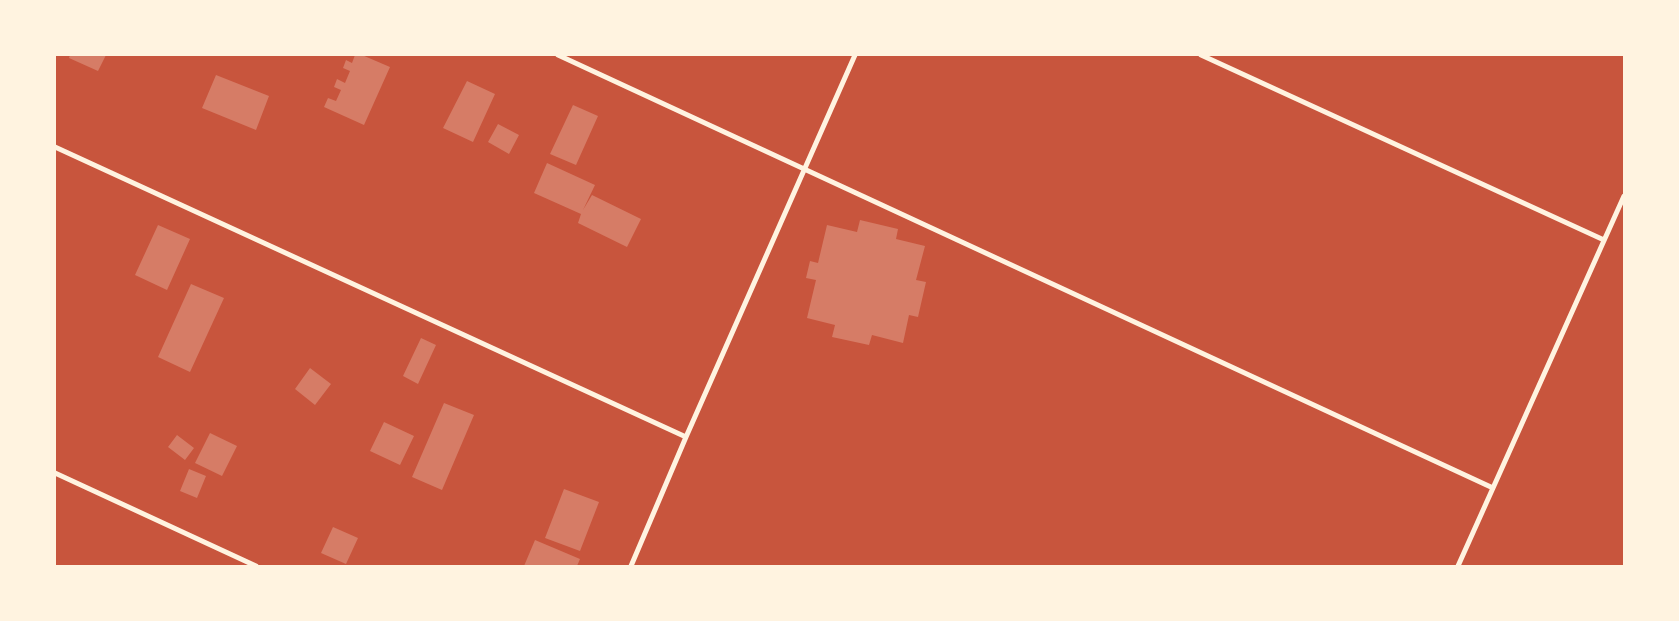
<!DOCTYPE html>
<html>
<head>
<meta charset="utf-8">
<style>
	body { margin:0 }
	#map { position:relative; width:1679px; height:621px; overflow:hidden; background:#c8553d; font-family:"Archivo Narrow",sans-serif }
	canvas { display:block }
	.frame { position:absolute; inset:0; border:56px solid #fff3e0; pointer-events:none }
</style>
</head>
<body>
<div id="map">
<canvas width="1679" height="621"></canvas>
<div class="frame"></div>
</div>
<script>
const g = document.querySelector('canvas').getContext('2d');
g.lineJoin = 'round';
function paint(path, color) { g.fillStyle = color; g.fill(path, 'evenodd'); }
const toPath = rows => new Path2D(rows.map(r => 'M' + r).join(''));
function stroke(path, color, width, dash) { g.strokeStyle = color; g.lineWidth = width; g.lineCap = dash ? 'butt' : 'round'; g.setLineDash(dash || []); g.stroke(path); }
paint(toPath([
	[70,55,106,55,98,71,69,58],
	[355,55,362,55,390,67,364,125,324,107,328,98,336,101,341,90,334,87,337,79,345,83,350,71,343,68,346,60,352,63],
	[216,75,269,96,256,130,202,108],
	[467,81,495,94,473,142,443,128],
	[573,105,598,116,576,165,550,154],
	[498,124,519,135,509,154,488,142],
	[547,163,595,185,583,210,592,195,641,219,627,247,578,223,581,214,534,193],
	[860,220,898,229,896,239,925,246,916,280,926,282,918,317,909,315,903,343,872,335,869,345,832,337,835,325,807,318,816,280,806,278,810,261,818,263,827,225,857,232],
	[158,225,190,239,167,290,135,275],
	[191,284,224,298,190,372,158,357],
	[421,338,436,345,418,384,403,376],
	[310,368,331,384,315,405,295,389],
	[444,403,474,415,442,490,412,477],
	[384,422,414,436,400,465,370,451],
	[210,433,237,446,222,476,195,463],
	[177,435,194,448,185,460,168,447],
	[189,469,206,476,197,498,180,491],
	[564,489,599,502,580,551,545,538],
	[333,527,358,538,346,564,321,553],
	[535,540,580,559,577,566,524,566]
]), '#d67c66');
stroke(toPath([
	[558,55,1493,488],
	[1201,55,1604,240],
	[55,147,686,437],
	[55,473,256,566],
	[631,566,686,437,855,55],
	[1458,566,1624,196]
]), '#fff3e0', 5);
</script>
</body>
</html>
